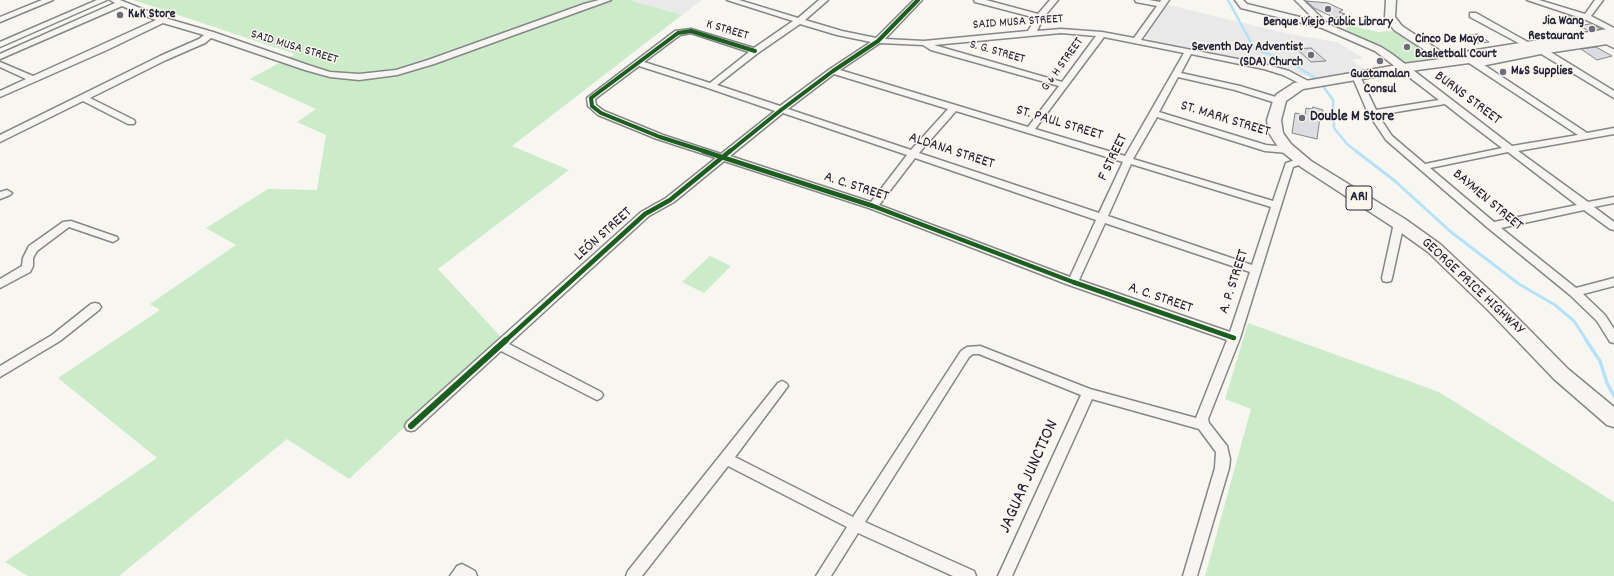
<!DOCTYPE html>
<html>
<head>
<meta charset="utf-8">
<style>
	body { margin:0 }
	canvas { display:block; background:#f8f6f0 }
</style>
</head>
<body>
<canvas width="1614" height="576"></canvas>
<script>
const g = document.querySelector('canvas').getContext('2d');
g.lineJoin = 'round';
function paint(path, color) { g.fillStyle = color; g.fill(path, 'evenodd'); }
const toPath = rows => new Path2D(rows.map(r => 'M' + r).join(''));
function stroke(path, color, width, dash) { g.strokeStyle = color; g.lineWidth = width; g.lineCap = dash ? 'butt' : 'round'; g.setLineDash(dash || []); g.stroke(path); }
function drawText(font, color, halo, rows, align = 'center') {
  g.font = font + ' Dekko,sans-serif'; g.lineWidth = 3; g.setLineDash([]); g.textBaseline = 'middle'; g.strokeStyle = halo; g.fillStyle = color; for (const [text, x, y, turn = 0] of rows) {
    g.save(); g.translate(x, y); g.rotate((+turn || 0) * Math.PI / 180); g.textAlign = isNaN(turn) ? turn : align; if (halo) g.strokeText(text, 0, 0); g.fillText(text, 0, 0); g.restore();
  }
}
paint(toPath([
	[629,0,702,0,682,15],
	[1165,4,1289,34,1337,42,1363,58,1352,60,1366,71,1317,78,1306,76,1267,63,1150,40,1144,36]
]), '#e9e9ea');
paint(toPath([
	[133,0,629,0,682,15,512,146,569,170,438,269,501,337,349,479,287,439,119,576,28,576,5,562,157,458,58,378,160,310,150,304,236,245,206,228,268,189,317,190,326,135,297,122,316,109,250,79,295,54],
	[1347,25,1378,32,1388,31,1400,33,1439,60,1408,65,1387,51,1346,32],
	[710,256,731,266,704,293,682,282],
	[1248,323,1439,392,1614,502,1614,576,1205,576,1251,409,1225,399]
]), '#cbebc9');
stroke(toPath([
	[1228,0,1254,48,1293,64,1315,78],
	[1323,86,1333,100,1334,128,1347,144,1357,152]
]), '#b6e2f8', 2.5);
stroke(toPath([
	[1356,151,1395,181,1451,232,1519,284,1555,305,1574,321,1587,341]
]), '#b6e2f8', 3);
stroke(toPath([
	[1586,340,1600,361,1607,383,1614,396]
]), '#b6e2f8', 3.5);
const building = toPath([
	[1306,1,1328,3,1343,10,1339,12,1345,14,1335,18,1314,8,1306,1],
	[1569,16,1582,20,1579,25,1567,19,1569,16],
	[1591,24,1601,29,1588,31,1579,25,1591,24],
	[1477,34,1489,42,1477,43,1466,36,1477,34],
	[1596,47,1612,56,1597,60,1581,49,1596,47],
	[1311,48,1326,61,1311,62,1297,49,1311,48],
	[1313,107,1323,110,1322,118,1320,117,1317,139,1292,133,1295,113,1305,115,1306,108,1312,109,1313,107]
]);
paint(building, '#dbdde3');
stroke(building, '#878688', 1);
const minor = toPath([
	[42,0,53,0,0,22,0,17,42,0],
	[97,0,107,0,0,47,0,42,97,0],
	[110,0,120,0,165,18,213,32,311,66,330,72,359,74,396,70,428,60,584,4,599,0,611,0,434,64,397,75,359,80,330,77,305,70,211,38,205,43,166,60,90,98,134,120,135,122,134,124,128,124,83,101,0,142,0,135,160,56,199,39,204,35,163,23,107,50,0,97,0,91,26,79,0,67,0,62,33,76,156,20,122,6,0,59,0,54,115,3,110,0],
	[727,0,739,0,798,18,819,0,828,0,805,20,842,31,876,38,914,0,922,0,885,39,924,41,1028,31,1036,18,975,2,974,0,986,0,1038,14,1050,0,1058,0,1043,18,1037,31,1061,29,1102,32,1134,38,1157,6,1136,2,1135,0,1149,0,1160,2,1161,0,1169,0,1141,40,1268,65,1289,71,1310,82,1311,84,1310,86,1307,87,1283,75,1264,69,1191,54,1181,73,1240,86,1282,99,1283,101,1279,104,1235,90,1178,77,1159,112,1266,145,1288,147,1293,150,1288,153,1265,151,1157,117,1133,159,1273,201,1286,163,1302,158,1307,161,1305,163,1293,167,1240,338,1208,419,1209,423,1227,446,1230,459,1229,468,1197,576,1183,576,1215,468,1216,452,1199,429,1092,399,1012,576,998,576,1081,395,979,354,973,354,969,357,865,522,974,571,976,576,953,576,858,533,831,576,816,576,847,527,728,466,642,576,626,576,628,571,778,383,782,381,786,383,788,386,735,457,853,517,961,351,967,347,980,346,1090,389,1196,418,1227,340,1069,285,869,208,724,161,674,202,649,216,509,344,601,392,603,395,601,398,597,400,593,398,501,351,415,430,411,431,407,430,405,426,407,422,641,212,666,198,716,158,657,139,598,115,588,106,587,98,675,31,691,29,754,48,793,21,727,0],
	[800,24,837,35,871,42,830,69,780,106,717,85,758,53,800,24],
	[691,33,749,52,710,83,644,62,680,35,691,33],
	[1061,33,1096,36,1062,82,934,45,1061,33],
	[1104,37,1184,53,1125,156,1035,129,1104,37],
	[880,43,923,45,931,50,1059,86,1028,127,840,70,880,43],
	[639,66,708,88,775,111,721,154,663,135,604,111,596,105,595,99,639,66],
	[834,74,948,109,911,150,788,109,834,74],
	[956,111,1123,162,1099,213,919,153,956,111],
	[783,113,907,155,871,202,730,156,783,113],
	[915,158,1096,220,1070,277,879,205,915,158],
	[1131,164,1271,207,1252,265,1108,216,1131,164],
	[1105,223,1250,272,1230,332,1079,280,1105,223],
	[1235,0,1243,0,1247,4,1316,21,1295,0,1303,0,1328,24,1381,47,1392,54,1512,146,1578,135,1466,61,1465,59,1466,57,1472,57,1587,133,1614,128,1614,134,1518,151,1588,202,1614,197,1614,203,1594,207,1614,222,1614,230,1610,229,1584,210,1501,228,1576,288,1614,278,1614,286,1583,294,1605,315,1614,329,1614,343,1610,342,1597,321,1570,295,1488,228,1386,140,1368,113,1352,76,1353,74,1359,74,1376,110,1439,100,1375,51,1322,28,1241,8,1235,0],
	[1445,104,1460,116,1502,148,1425,164,1392,136,1378,115,1445,104],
	[1508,152,1577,205,1494,222,1430,168,1508,152],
	[1527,0,1539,0,1585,14,1595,0,1603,0,1591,16,1614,28,1614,33,1584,19,1527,0],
	[1470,13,1476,13,1533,45,1532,47,1526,47,1470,17,1470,13],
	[1594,34,1600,34,1614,43,1614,48,1594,38,1594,34],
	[1538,48,1544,48,1614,91,1614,98,1538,52,1538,48],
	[7,190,12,193,10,195,0,199,0,192,7,190],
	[1399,220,1404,223,1392,278,1391,281,1387,282,1383,281,1382,278,1394,223,1399,220],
	[71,221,117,237,118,239,113,242,69,227,37,251,33,258,33,266,30,272,0,288,0,279,22,266,23,258,29,246,63,222,71,221],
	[95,303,99,304,101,307,99,310,60,341,0,377,0,366,52,335,91,304,95,303],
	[462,564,475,571,477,576,450,576,457,566,462,564]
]);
const tertiary = toPath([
	[1386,0,1396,0,1395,17,1402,26,1454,60,1455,62,1454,64,1446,64,1394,30,1385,17,1386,0]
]);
const trunk = toPath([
	[1614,28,1614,43,1541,54,1481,66,1469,63,1403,72,1303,89,1286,101,1281,120,1283,133,1291,144,1311,161,1405,219,1440,244,1500,300,1568,369,1614,407,1614,427,1607,425,1554,379,1488,310,1428,252,1393,227,1301,167,1280,150,1269,133,1267,120,1274,98,1277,94,1294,83,1403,64,1463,56,1465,52,1470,51,1614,28],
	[1500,54,1481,58,1479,58,1500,54]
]);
stroke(minor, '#878688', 3);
stroke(tertiary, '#878688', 3);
stroke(trunk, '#878688', 3);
paint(minor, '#f6f5f1');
paint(tertiary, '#f6f5f1');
paint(trunk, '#f6f5f1');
stroke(toPath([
	[707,152,660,137,601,113,592,106,591,98,678,33,691,31,755,51],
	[729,152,781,110,833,71,878,41,918,0]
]), '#1b5e20', 4);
stroke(toPath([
	[703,151,873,206,1073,282,1234,338],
	[505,341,645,214,670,200,730,151]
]), '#1b5e20', 4.5);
stroke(toPath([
	[411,426,506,340]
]), '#1b5e20', 6);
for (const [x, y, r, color] of [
	[1328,9,4,"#6d6c7a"],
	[120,15,4,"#6d6c7a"],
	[1592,29,4,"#6d6c7a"],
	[1407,47,4,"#6d6c7a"],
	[1311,55,4,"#6d6c7a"],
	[1380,61,4,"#6d6c7a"],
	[1503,72,4,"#6d6c7a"],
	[1302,118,4,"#6d6c7a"]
]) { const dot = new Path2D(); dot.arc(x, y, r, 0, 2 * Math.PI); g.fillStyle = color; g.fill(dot); stroke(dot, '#fbf7ec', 1.5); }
drawText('bold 13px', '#22223b', '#fbf7ec', [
	["K&K Store",128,15],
	["Jia Wang",1584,22,"right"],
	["Restaurant",1584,37,"right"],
	["Benque Viejo Public Library",1328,23,"center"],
	["Cinco De Mayo",1415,40],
	["Basketball Court",1415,55],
	["Seventh Day Adventist",1303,48,"right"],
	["(SDA) Church",1303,63,"right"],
	["M&S Supplies",1511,72],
	["Guatamalan",1380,75,"center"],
	["Consul",1380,90,"center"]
], 'left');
drawText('13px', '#22223b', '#fbf7ec', [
	["SAID MUSA STREET",1018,23,-4],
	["K STREET",727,31,17],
	["SAID MUSA STREET",294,48,17],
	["S. G. STREET",997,53,16],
	["G & H STREET",1063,65,-54]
]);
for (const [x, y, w] of [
	[1359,198,26]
]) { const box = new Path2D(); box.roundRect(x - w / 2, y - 12, w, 24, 3); g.fillStyle = '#fbf7ec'; g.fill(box); stroke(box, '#22223b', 1); }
drawText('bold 14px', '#22223b', null, [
	["AR1",1359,198]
]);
drawText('15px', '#22223b', '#fbf7ec', [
	["BURNS STREET",1467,99,37],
	["ST. MARK STREET",1225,120,17],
	["ST. PAUL STREET",1059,124,17],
	["ALDANA STREET",951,152,18],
	["F STREET",1114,158,-64],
	["A. C. STREET",856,188,18],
	["BAYMEN STREET",1487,201,40],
	["LEÓN STREET",604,235,-42],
	["A. P. STREET",1235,282,-72],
	["GEORGE PRICE HIGHWAY",1472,287,43],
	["A. C. STREET",1160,299,19]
]);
drawText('bold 15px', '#22223b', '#fbf7ec', [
	["Double M Store",1310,118]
], 'left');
drawText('18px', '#22223b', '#fbf7ec', [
	["JAGUAR JUNCTION",1030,477,-66]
]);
</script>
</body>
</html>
